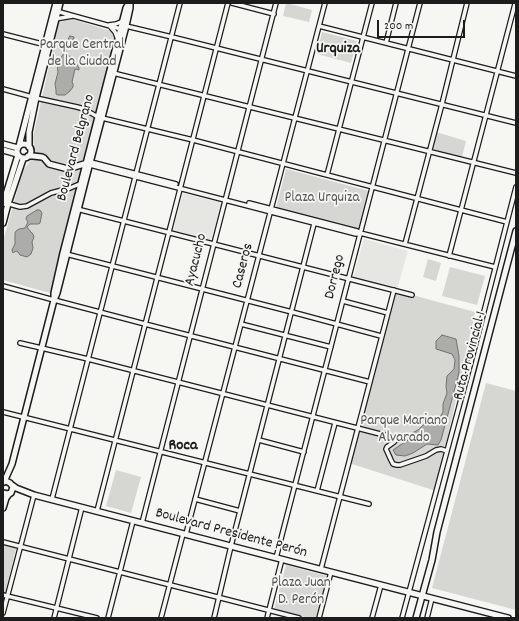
<!DOCTYPE html>
<html>
<head>
<meta charset="utf-8">
<style>
	body { margin:0 }
	#map { position:relative; width:519px; height:621px; overflow:hidden; background:#f6f6f2; font-family:Dekko,sans-serif }
	canvas { display:block }
	.frame { position:absolute; inset:0; border:4px solid #1c1c1c; pointer-events:none }
	.scale { position:absolute; left:377px; top:20px; width:88px; height:18px; box-sizing:border-box; border:2px solid #1c1c1c; border-top:0; padding-left:5px; font-size:12px; line-height:14px; white-space:nowrap; color:#1c1c1c; -webkit-text-stroke:3px #f6f6f2; paint-order:stroke }
</style>
</head>
<body>
<div id="map">
<canvas width="519" height="621"></canvas>
<div class="frame"></div>
<div class="scale">200 m</div>
</div>
<script>
const g = document.querySelector('canvas').getContext('2d');
g.lineJoin = 'round';
function paint(path, color) { g.fillStyle = color; g.fill(path, 'evenodd'); }
const toPath = rows => new Path2D(rows.map(r => 'M' + r).join(''));
function stroke(path, color, width, dash) { g.strokeStyle = color; g.lineWidth = width; g.lineCap = dash ? 'butt' : 'round'; g.setLineDash(dash || []); g.stroke(path); }
function drawText(font, color, halo, rows, align = 'center') {
  g.font = font + ' Dekko,sans-serif'; g.lineWidth = 3.5; g.setLineDash([]); g.textBaseline = 'middle'; g.strokeStyle = halo; g.fillStyle = color; for (const [text, x, y, turn = 0] of rows) {
    g.save(); g.translate(x, y); g.rotate((+turn || 0) * Math.PI / 180); g.textAlign = isNaN(turn) ? turn : align; if (halo) g.strokeText(text, 0, 0); g.fillText(text, 0, 0); g.restore();
  }
}
paint(toPath([
	[183,193,220,202,221,204,211,240,210,241,174,231,173,230],
	[364,239,408,251,397,289,353,278]
]), '#e6e6e2');
paint(toPath([
	[286,3,312,10,309,22,283,16],
	[72,19,111,31,116,40,50,293,3,280,3,241,23,170,35,155,33,137,59,22],
	[322,32,357,41,351,63,317,54],
	[436,132,466,141,462,157,432,149],
	[286,169,369,191,359,229,276,208],
	[428,259,441,263,436,281,423,277],
	[450,267,485,276,477,305,442,296],
	[394,290,475,312,436,491,349,463],
	[486,383,516,391,516,610,432,588],
	[116,470,141,477,131,513,106,506],
	[3,544,15,547,16,549,5,593,3,592],
	[286,565,327,576,316,618,308,618,274,609]
]), '#d6d6d2');
const water = toPath([
	[70,36,74,37,74,38,66,49,66,53,75,61,79,68,79,70,75,69,72,82,73,84,73,87,70,91,65,95,58,95,56,94,56,90,55,84,58,72,57,64,64,53,65,45,68,42,68,39,70,36],
	[37,210,40,210,42,213,40,223,38,224,30,224,27,227,30,231,33,234,34,237,32,242,33,248,31,254,27,257,20,255,18,252,16,251,13,253,12,250,15,244,15,233,16,231,19,229,25,228,28,222,26,219,27,216,37,210],
	[442,335,456,339,459,356,459,373,441,440,438,445,427,444,413,453,405,456,396,455,393,450,408,440,412,433,418,430,423,425,439,419,443,412,443,404,447,393,446,386,447,376,454,369,455,360,452,354,436,349,436,341,442,335]
]);
paint(water, '#acaca9');
stroke(water, '#727271', 1);
const street = toPath([
	[232,3,274,14],
	[56,11,121,29,126,26,172,37,516,123],
	[55,19,73,16],
	[319,26,516,76],
	[3,34,46,45],
	[117,37,115,32,109,25,116,24,123,21],
	[386,43,396,3],
	[113,73,516,173],
	[3,89,36,98,77,107,84,109,98,117,193,140,507,222],
	[91,162,176,184],
	[90,165,356,234,360,233,495,267],
	[327,175,372,3],
	[6,203,20,207,27,206,51,193,70,188,82,183],
	[249,203,357,231,360,233],
	[77,209,412,295],
	[405,244,442,104,467,3],
	[66,254,292,312,381,336],
	[449,256,515,4],
	[3,286,54,300,145,324,370,382],
	[343,301,388,313],
	[241,324,331,347],
	[20,343,88,359,392,437,395,439,396,440,394,442,387,447,386,449,391,460,393,464,397,465,400,465,426,456,436,450,441,449,447,451],
	[3,412,369,504],
	[259,440,304,452],
	[317,491,335,423],
	[52,499,180,3],
	[195,499,240,511],
	[97,511,228,3],
	[142,523,276,3],
	[186,534,325,3],
	[3,542,299,618],
	[276,558,420,3],
	[321,569,394,290],
	[3,595,97,618],
	[3,613,34,495],
	[54,618,82,507],
	[108,618,133,521],
	[161,618,183,534],
	[214,618,231,546,315,220],
	[267,618,282,559],
	[319,618,331,572],
	[372,618,381,585],
	[402,618,471,362,516,187],
	[427,618,432,598]
]);
const secondary = toPath([
	[3,144,18,148],
	'17 151a7 7 0 1 1 14 0a7 7 0 1 1-14 0Z',
	[19,146,56,3],
	[29,147,29,132,36,98,60,3],
	[3,150,17,154],
	[28,156,33,156,42,157,44,158,49,164,68,169,84,164,89,165],
	[3,204,18,155],
	[3,223,8,204,22,162,24,158],
	[54,299,54,293,63,253,126,8,129,3],
	[3,482,6,481,10,483,13,487,11,493,7,494,3,493],
	[4,482,12,464,54,300,57,293,85,182,126,26,130,8,130,3],
	[12,485,16,488,34,495,508,618],
	[3,508,6,498,9,494],
	[416,618,432,560,437,532,516,231]
]);
stroke(street, '#1c1c1c', 6);
stroke(secondary, '#1c1c1c', 8);
stroke(street, '#f6f6f2', 3.5);
stroke(secondary, '#f6f6f2', 5);
drawText('15px', '#545453', '#f6f6f2', [
	["Parque Central",82,46],
	["de la Ciudad",82,63],
	["Plaza Urquiza",322,199],
	["Parque Mariano",404,422],
	["Alvarado",404,439],
	["Plaza Juan",301,584],
	["D. Perón",301,601]
]);
drawText('15px', '#1c1c1c', '#f6f6f2', [
	["Boulevard Belgrano",77,148,-75],
	["Ayacucho",197,260,-76],
	["Caseros",244,266,-75],
	["Dorrego",336,277,-76],
	["Ruta Provincial 1",471,356,-75],
	["Boulevard Presidente Perón",231,534,15]
]);
drawText('bold 16px', '#1c1c1c', '#f6f6f2', [
	["Urquiza",338,50],
	["Roca",183,447]
]);
</script>
</body>
</html>
